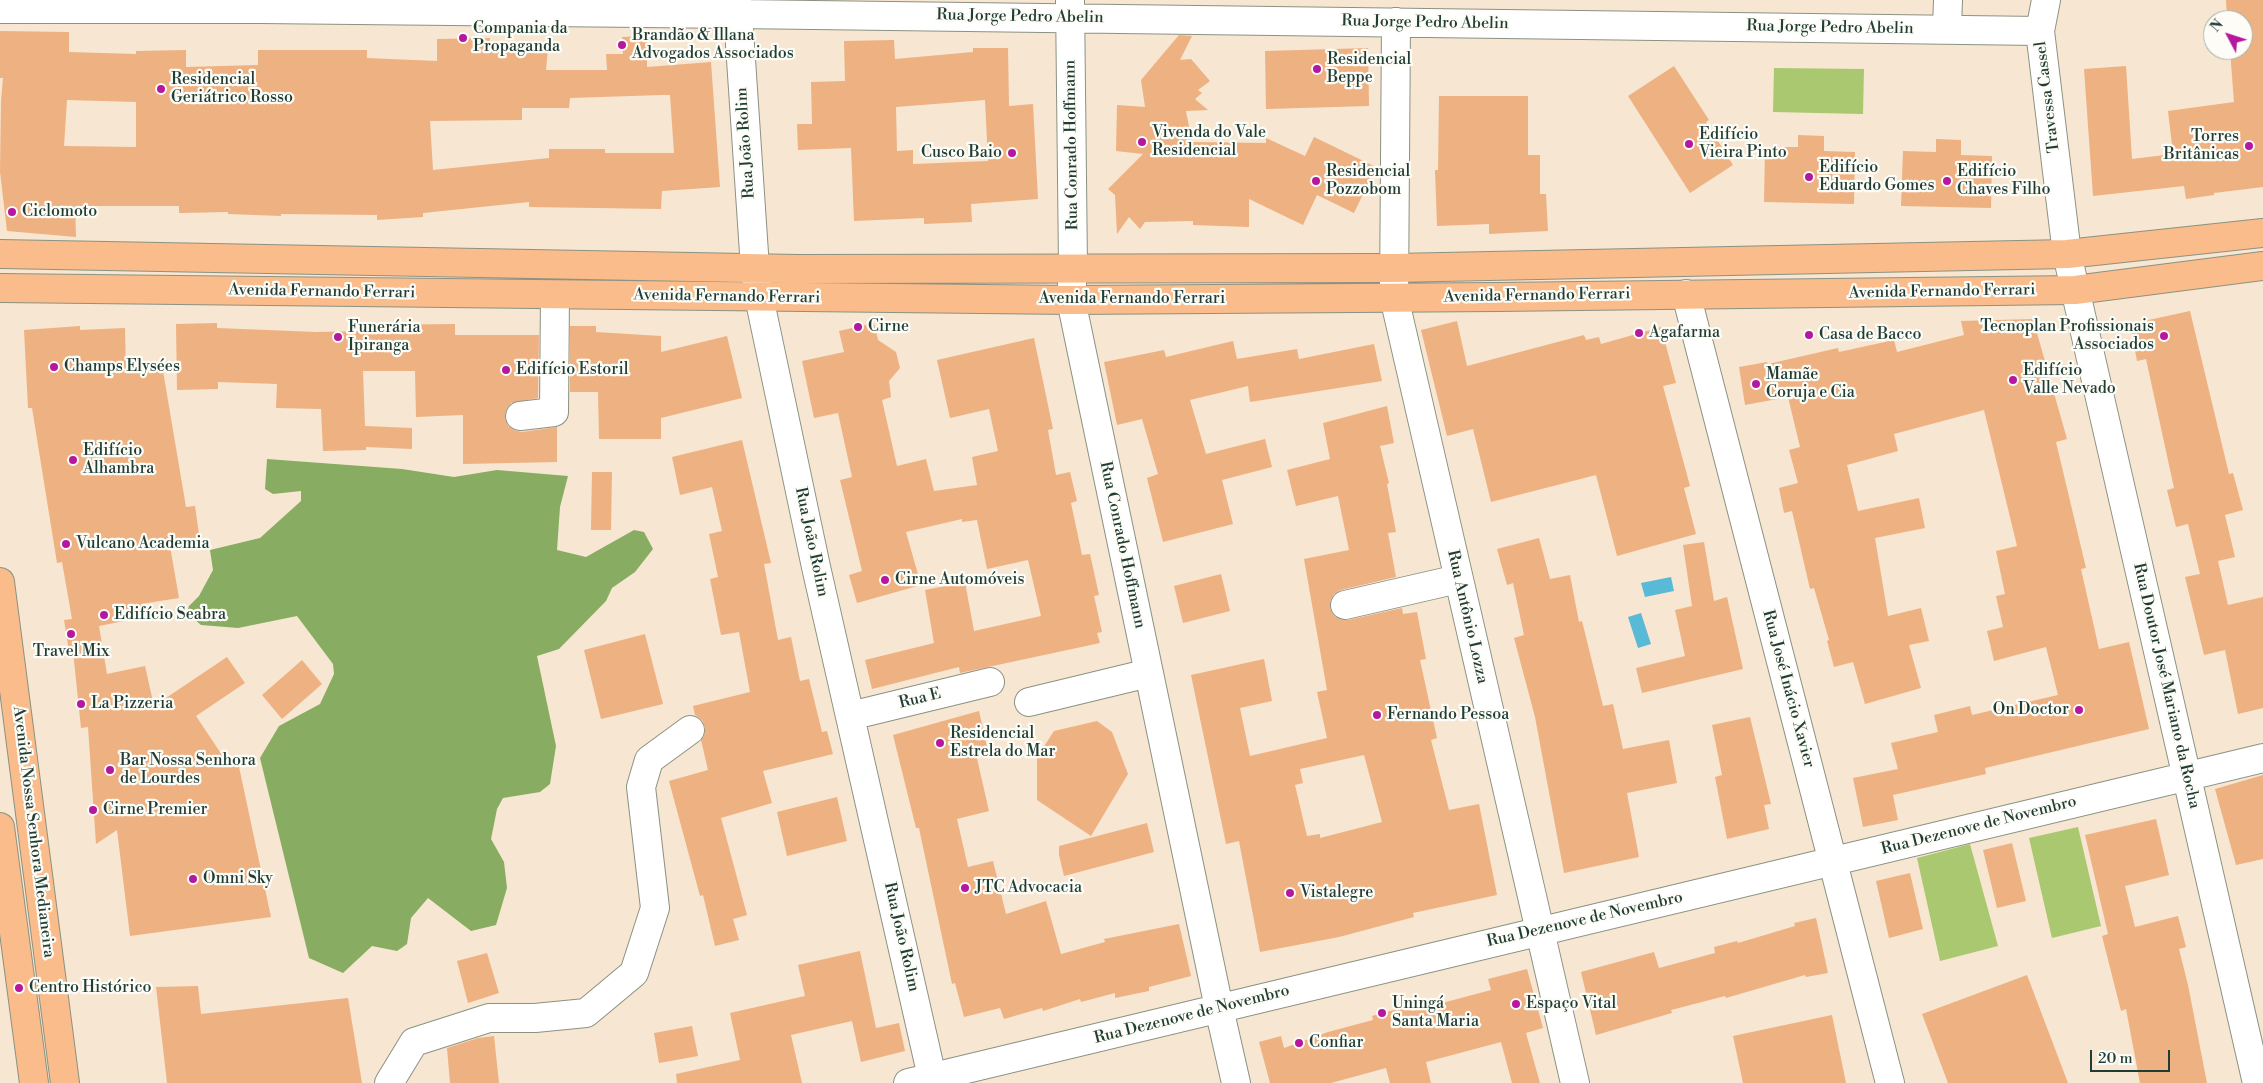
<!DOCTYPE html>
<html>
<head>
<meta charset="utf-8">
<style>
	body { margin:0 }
	#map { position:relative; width:2263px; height:1083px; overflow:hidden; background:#f7e6d1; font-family:"Libre Bodoni",serif }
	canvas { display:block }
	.north { position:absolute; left:2203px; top:10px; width:50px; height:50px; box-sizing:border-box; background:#fdfcf7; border:1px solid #a4b0a9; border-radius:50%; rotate:310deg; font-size:14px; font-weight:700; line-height:20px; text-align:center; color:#1f3d34 }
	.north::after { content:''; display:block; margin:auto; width:18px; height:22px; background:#b5179e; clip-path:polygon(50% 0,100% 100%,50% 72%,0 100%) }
	.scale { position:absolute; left:2090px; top:1050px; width:80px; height:22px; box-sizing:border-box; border:2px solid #1f3d34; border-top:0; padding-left:6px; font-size:15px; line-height:18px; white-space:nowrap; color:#1f3d34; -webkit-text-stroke:4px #fdfcf7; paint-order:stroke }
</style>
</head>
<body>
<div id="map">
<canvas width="2263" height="1083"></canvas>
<div class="north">N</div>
<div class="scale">20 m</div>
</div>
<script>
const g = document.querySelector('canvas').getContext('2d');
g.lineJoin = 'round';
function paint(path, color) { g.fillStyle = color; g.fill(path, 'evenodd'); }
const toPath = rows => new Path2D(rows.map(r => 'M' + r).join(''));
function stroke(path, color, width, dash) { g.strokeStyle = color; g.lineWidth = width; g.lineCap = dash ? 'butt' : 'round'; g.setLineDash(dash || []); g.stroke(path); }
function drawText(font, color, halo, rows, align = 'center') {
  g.font = font + ' "Libre Bodoni",serif'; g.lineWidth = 4.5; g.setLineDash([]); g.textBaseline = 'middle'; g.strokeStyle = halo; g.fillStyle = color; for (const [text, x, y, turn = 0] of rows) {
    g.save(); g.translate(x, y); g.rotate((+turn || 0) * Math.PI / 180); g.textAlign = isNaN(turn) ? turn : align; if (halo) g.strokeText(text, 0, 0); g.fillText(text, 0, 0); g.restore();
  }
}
paint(toPath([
	[1774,68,1864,69,1863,114,1773,112],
	[2078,827,2101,926,2052,938,2029,838],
	[1970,844,1998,946,1940,961,1917,858]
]), '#aac86f');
paint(toPath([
	[267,459,402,469,454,477,497,470,568,476,560,507,557,550,586,557,634,530,644,532,653,549,635,572,612,588,606,601,559,649,537,656,556,746,550,784,540,792,503,798,497,809,491,839,504,862,507,888,496,925,471,931,428,898,411,918,407,944,397,951,372,946,343,973,309,958,260,758,279,726,320,704,334,674,333,664,297,616,238,628,201,625,187,613,189,606,199,596,213,570,210,550,260,538,301,501,301,491,273,494,265,489]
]), '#87ac62');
paint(toPath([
	[1671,577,1674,591,1645,597,1641,583],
	[1641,613,1651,644,1638,648,1628,617]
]), '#58bad7');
paint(toPath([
	[2226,0,2263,0,2263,187,2214,193,2214,195,2186,199,2184,186,2093,196,2084,69,2126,66,2132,159,2173,154,2168,111,2234,102,2230,50,2243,50,2243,20,2227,20],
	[0,31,69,32,69,52,136,54,136,51,186,50,186,67,258,65,258,50,367,50,367,58,437,61,437,39,490,38,489,47,548,49,546,70,607,70,606,54,623,54,622,37,647,36,647,67,711,62,720,187,662,191,661,209,529,207,529,202,423,213,423,217,377,220,377,215,281,214,281,216,228,214,228,212,179,213,179,206,75,206,76,237,7,231,0,172,1,101,3,78,0,78],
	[662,95,670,95,674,153,605,153,605,149,549,149,549,158,433,170,430,121,522,120,522,108,569,108,570,98],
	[67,100,136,102,136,147,64,146],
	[1179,35,1192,36,1180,60,1191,59,1210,81,1198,90,1202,93,1195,99,1208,110,1186,111,1192,142,1266,143,1266,138,1305,156,1314,137,1376,167,1354,213,1317,195,1303,225,1249,199,1249,227,1193,225,1193,221,1145,222,1140,229,1129,217,1117,234,1115,195,1108,189,1143,154,1116,151,1117,105,1145,107,1141,80],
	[894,40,895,59,973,52,973,48,1008,48,1009,106,1033,104,1038,199,971,204,972,222,924,224,924,218,854,221,851,148,798,150,797,124,812,124,811,82,845,81,844,41],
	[985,100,988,161,913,164,913,150,897,151,896,107],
	[1368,48,1369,106,1266,109,1265,51],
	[1674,66,1709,120,1706,122,1733,165,1690,193,1628,96],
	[1439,96,1528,96,1528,155,1540,155,1540,194,1546,194,1548,231,1489,234,1489,224,1437,226,1435,170,1438,170],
	[1798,135,1824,136,1824,151,1855,152,1854,204,1764,202,1765,147,1798,147],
	[1936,139,1961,140,1961,155,1992,156,1991,208,1901,206,1903,151,1936,152],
	[2190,311,2229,474,2233,473,2243,510,2225,515,2235,557,2218,561,2228,605,2263,597,2263,708,2238,714,2225,650,2204,655,2185,577,2200,574,2188,524,2176,527,2167,490,2174,488,2146,359,2137,361,2130,324],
	[2033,319,2067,439,2056,442,2086,568,2081,569,2099,649,2129,642,2149,729,1985,768,1986,774,1893,795,1898,820,1863,827,1853,778,1898,769,1891,743,1938,732,1934,715,1970,706,1972,715,2058,695,2046,647,1994,661,1987,631,2003,627,1996,596,2005,594,1996,551,2017,546,1984,410,1894,434,1898,451,1847,465,1858,511,1919,498,1925,528,1875,538,1888,616,1921,608,1929,641,1909,645,1921,688,1865,704,1853,662,1834,667,1827,641,1829,640,1814,588,1810,589,1792,511,1784,513,1779,488,1798,483,1789,450,1800,447,1788,397,1745,405,1739,367,1767,362,1768,364,1838,348,1839,352,1894,340,1897,352,1964,335,1961,321],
	[1457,321,1467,366,1584,335,1586,340,1599,337,1601,344,1661,327,1676,383,1663,386,1690,486,1684,488,1696,534,1617,556,1596,475,1491,502,1473,429,1447,436,1421,330],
	[217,323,217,328,316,332,365,331,365,325,455,324,455,335,539,335,538,398,511,403,506,410,505,418,508,426,514,430,522,432,557,427,557,462,463,464,463,415,416,417,415,371,363,371,365,426,412,428,412,449,366,447,366,450,323,451,321,409,276,408,277,384,218,382,218,389,177,390,176,324],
	[874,323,878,340,896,352,900,368,889,381,891,397,882,400,897,466,926,459,934,491,977,485,972,457,998,451,989,409,950,418,937,360,1034,338,1053,429,1048,430,1056,475,1070,472,1077,501,1071,503,1082,555,1090,554,1099,595,1094,596,1102,632,1097,633,1100,643,960,673,959,667,872,689,865,660,934,643,925,590,965,582,974,631,1041,616,1028,560,987,569,977,520,962,522,962,519,906,532,921,585,857,603,849,575,862,571,840,480,852,477,838,413,814,418,802,361,844,352,839,331],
	[80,326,80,330,125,328,126,373,163,371,186,507,195,506,200,541,170,546,179,598,141,604,142,610,123,614,124,621,99,626,107,674,145,666,154,706,227,657,245,683,196,716,230,767,238,762,271,917,130,936,117,830,96,844,88,727,81,728,73,651,69,651,64,620,72,619,62,562,57,563,32,408,28,408,24,330],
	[570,326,596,326,596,332,661,336,661,352,727,336,742,398,661,418,661,439,599,439,598,392,570,392],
	[1233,341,1237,359,1297,349,1299,359,1374,344,1382,381,1250,402,1248,386,1190,400,1206,454,1265,439,1272,467,1222,480,1233,524,1163,542,1147,478,1158,474,1142,419,1117,425,1104,362,1164,350,1166,357],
	[1387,406,1394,443,1380,446,1389,483,1387,484,1396,532,1388,533,1396,577,1341,590,1334,594,1330,601,1330,608,1334,616,1341,620,1348,620,1402,608,1403,614,1417,612,1426,659,1420,660,1437,738,1431,740,1449,810,1479,804,1497,895,1413,913,1414,917,1339,937,1260,952,1239,841,1226,844,1191,675,1264,659,1272,701,1240,708,1250,756,1327,738,1317,692,1327,690,1304,559,1349,550,1338,496,1296,506,1287,470,1330,459,1323,423],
	[1364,755,1382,822,1320,838,1320,834,1307,836,1295,785,1303,783,1300,769],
	[742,440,771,563,764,564,778,640,791,637,800,681,809,679,822,732,827,731,833,754,763,771,772,803,721,818,747,915,733,919,739,940,715,946,703,895,700,896,669,781,708,770,701,740,704,736,705,728,702,720,695,715,693,706,750,692,739,632,721,635,710,579,718,577,709,534,722,531,712,487,680,495,672,457],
	[592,472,612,472,611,530,591,530],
	[1539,538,1550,579,1570,575,1579,622,1582,621,1603,706,1613,704,1623,749,1669,740,1677,783,1627,793,1639,857,1564,873,1535,717,1514,638,1524,635,1513,583,1507,585,1497,549],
	[1704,542,1714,601,1727,597,1743,669,1642,693,1636,668,1685,656,1675,610,1692,606,1683,545],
	[1221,574,1230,611,1183,623,1174,586],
	[645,634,663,704,601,719,584,650],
	[302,660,322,684,282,719,262,695],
	[979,711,988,751,976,754,989,811,957,819,968,867,993,861,1006,914,1046,901,1061,954,1105,942,1104,939,1179,924,1191,976,1149,987,1149,991,1115,998,1115,993,1081,1002,1080,999,1043,1011,1042,1008,1004,1019,1000,1008,964,1017,955,983,952,984,919,828,916,828,893,735],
	[1750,717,1771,804,1764,805,1769,829,1727,839,1715,777,1722,775,1712,725],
	[1097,721,1112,732,1128,774,1091,836,1037,800,1037,757,1054,731],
	[2263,775,2263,859,2236,865,2215,789],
	[837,797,847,841,787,856,777,812],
	[2156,819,2169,875,2125,886,2135,927,2178,916,2186,947,2179,949,2188,985,2207,1083,2140,1083,2126,1009,2121,1011,2102,936,2108,934,2085,835],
	[1147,823,1154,852,1064,876,1059,855,1059,846],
	[2012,843,2026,901,1997,908,1983,850],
	[1910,873,1923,929,1889,938,1876,881],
	[1816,918,1828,973,1806,977,1805,975,1726,998,1725,996,1671,1010,1672,1013,1596,1035,1581,972,1654,952,1659,968,1715,953,1714,947,1737,941,1738,943,1795,926,1794,923],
	[860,951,876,1028,899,1023,905,1051,861,1062,852,1021,791,1035,802,1083,677,1083,676,1074,740,1060,730,1013,805,996,798,965],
	[487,953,499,993,468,1003,457,961],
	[1527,969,1543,1028,1526,1033,1540,1083,1512,1083,1501,1042,1426,1062,1431,1083,1390,1083,1386,1068,1331,1083,1270,1083,1259,1042,1281,1036,1284,1048,1328,1032,1373,1020,1372,1016,1382,1013,1411,1006,1412,1011,1491,990,1488,979],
	[2027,975,2068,1083,1948,1083,1922,1014],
	[198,986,201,1014,348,998,362,1083,167,1083,156,987],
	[1832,1015,1846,1083,1743,1083,1733,1036],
	[692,1026,698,1056,659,1063,654,1033],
	[494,1036,499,1083,450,1083,447,1048,478,1038]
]), '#eeb182');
const minor = toPath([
	[737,0,755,268,759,297,816,567,932,1077],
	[1070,0,1073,267,1071,300,1219,1008,1236,1083],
	[2046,0,2040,31,2067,254,2257,1083],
	[0,9,260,9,737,14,2040,31],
	[1396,22,1394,297,1575,1083],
	[1947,29,1948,0],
	[1686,294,1890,1083],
	[520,416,554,412,555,295],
	[1345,605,1458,579],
	[1029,702,1149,673],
	[850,716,990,682],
	[389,1083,414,1042,489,1018,535,1018,586,1013,634,973,655,908,641,787,649,760,690,730],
	[908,1083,2263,758]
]);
const major = toPath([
	[0,254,798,269,1394,268,2067,254,2263,233],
	[0,288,1071,300,1498,297,2075,290,2263,266],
	[0,582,65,1083],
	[0,827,34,1083]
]);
stroke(minor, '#8b9282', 30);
stroke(major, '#8b9282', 30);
stroke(minor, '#fff', 28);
stroke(major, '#fabc8b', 28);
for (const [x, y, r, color] of [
	[463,38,5,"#b5179e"],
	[622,45,5,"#b5179e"],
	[1317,69,5,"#b5179e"],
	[161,89,5,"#b5179e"],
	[1142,142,5,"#b5179e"],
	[1689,144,5,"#b5179e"],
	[2249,146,5,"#b5179e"],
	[1012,153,5,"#b5179e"],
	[1809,177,5,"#b5179e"],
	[1316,181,5,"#b5179e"],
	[1947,181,5,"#b5179e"],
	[12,212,5,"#b5179e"],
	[858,327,5,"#b5179e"],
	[1639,333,5,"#b5179e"],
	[1809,335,5,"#b5179e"],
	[2164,336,5,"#b5179e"],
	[338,337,5,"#b5179e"],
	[54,367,5,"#b5179e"],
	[506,370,5,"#b5179e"],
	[2013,380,5,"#b5179e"],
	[1756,384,5,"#b5179e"],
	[73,460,5,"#b5179e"],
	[66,544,5,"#b5179e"],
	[885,580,5,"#b5179e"],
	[104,615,5,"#b5179e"],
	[71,634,5,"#b5179e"],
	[81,704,5,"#b5179e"],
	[2079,710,5,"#b5179e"],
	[1377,715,5,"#b5179e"],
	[940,743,5,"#b5179e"],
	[110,770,5,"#b5179e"],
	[93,810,5,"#b5179e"],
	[193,879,5,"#b5179e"],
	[965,888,5,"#b5179e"],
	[1290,893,5,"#b5179e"],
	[19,988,5,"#b5179e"],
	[1516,1004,5,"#b5179e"],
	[1382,1013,5,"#b5179e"],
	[1299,1043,5,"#b5179e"]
]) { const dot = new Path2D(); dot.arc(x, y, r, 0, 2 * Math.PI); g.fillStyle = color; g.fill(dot); stroke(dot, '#fdfcf7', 2); }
drawText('16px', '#1f3d34', '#fdfcf7', [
	["Rua Jorge Pedro Abelin",1020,17,1],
	["Rua Jorge Pedro Abelin",1425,23,1],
	["Rua Jorge Pedro Abelin",1830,28,1],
	["Travessa Cassel",2048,97,-97],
	["Rua João Rolim",746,143,-94],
	["Rua Conrado Hoffmann",1072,145,-91],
	["Avenida Fernando Ferrari",322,292,1],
	["Avenida Fernando Ferrari",1942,292,-1],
	["Avenida Fernando Ferrari",1537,296,-1],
	["Avenida Fernando Ferrari",727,297,1],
	["Avenida Fernando Ferrari",1132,299],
	["Rua João Rolim",811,542,78],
	["Rua Conrado Hoffmann",1122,545,78],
	["Rua Antônio Lozza",1467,617,77],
	["Rua Doutor José Mariano da Rocha",2166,686,77],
	["Rua José Inácio Xavier",1788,689,75],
	["Rua E",920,699,-14],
	["Rua Dezenove de Novembro",1979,826,-14],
	["Avenida Nossa Senhora Medianeira",33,832,83],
	["Rua Dezenove de Novembro",1585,920,-13],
	["Rua João Rolim",901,937,77],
	["Rua Dezenove de Novembro",1192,1015,-14]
]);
drawText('16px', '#1f3d34', '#fdfcf7', [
	["Compania da",473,29],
	["Propaganda",473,47],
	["Brandão & Illana",632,36],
	["Advogados Associados",632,54],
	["Residencial",1327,60],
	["Beppe",1327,78],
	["Residencial",171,80],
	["Geriátrico Rosso",171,98],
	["Vivenda do Vale",1152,133],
	["Residencial",1152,151],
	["Edifício",1699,135],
	["Vieira Pinto",1699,153],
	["Torres",2239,137,"right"],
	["Britânicas",2239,155,"right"],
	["Cusco Baio",1002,153,"right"],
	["Edifício",1819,168],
	["Eduardo Gomes",1819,186],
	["Residencial",1326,172],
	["Pozzobom",1326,190],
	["Edifício",1957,172],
	["Chaves Filho",1957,190],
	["Ciclomoto",22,212],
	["Cirne",868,327],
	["Tecnoplan Profissionais",2154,327,"right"],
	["Associados",2154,345,"right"],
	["Funerária",348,328],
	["Ipiranga",348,346],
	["Agafarma",1649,333],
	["Casa de Bacco",1819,335],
	["Champs Elysées",64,367],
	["Edifício Estoril",516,370],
	["Edifício",2023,371],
	["Valle Nevado",2023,389],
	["Mamãe",1766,375],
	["Coruja e Cia",1766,393],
	["Edifício",83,451],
	["Alhambra",83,469],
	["Vulcano Academia",76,544],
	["Cirne Automóveis",895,580],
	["Edifício Seabra",114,615],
	["Travel Mix",71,652,"center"],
	["La Pizzeria",91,704],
	["On Doctor",2069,710,"right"],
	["Fernando Pessoa",1387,715],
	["Residencial",950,734],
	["Estrela do Mar",950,752],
	["Bar Nossa Senhora",120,761],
	["de Lourdes",120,779],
	["Cirne Premier",103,810],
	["Omni Sky",203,879],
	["JTC Advocacia",975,888],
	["Vistalegre",1300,893],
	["Centro Histórico",29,988],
	["Uningá",1392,1004],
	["Santa Maria",1392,1022],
	["Espaço Vital",1526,1004],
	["Confiar",1309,1043]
], 'left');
</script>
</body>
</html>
